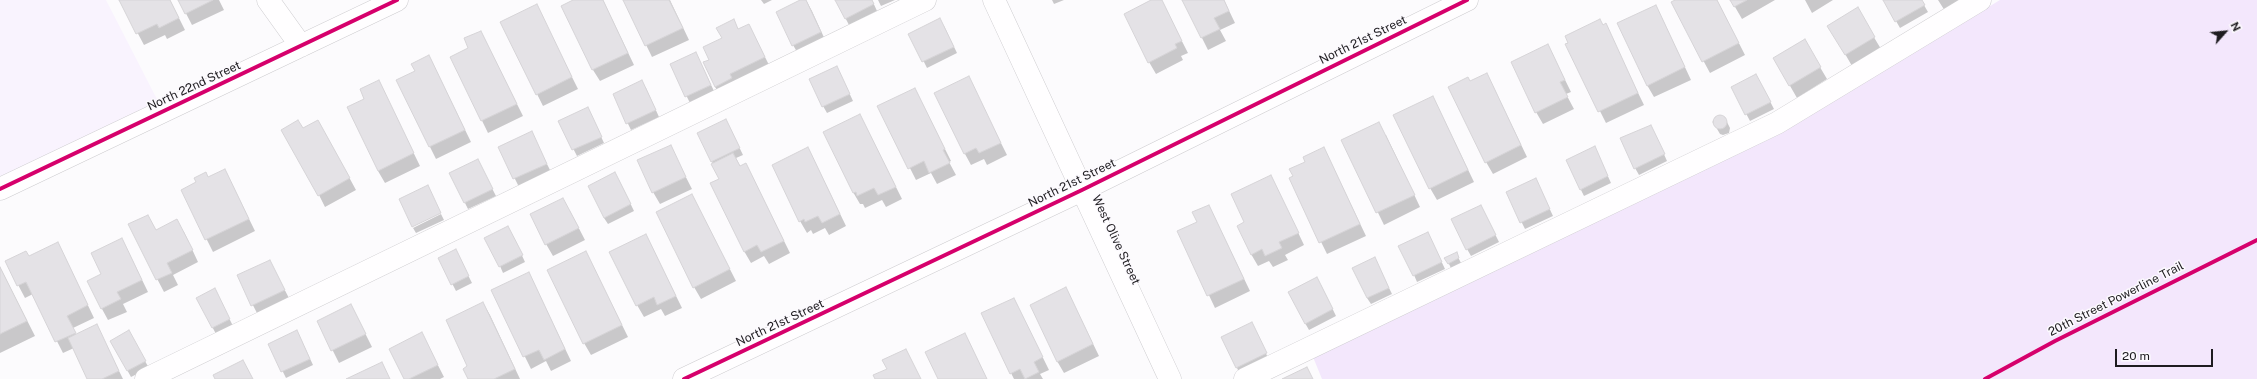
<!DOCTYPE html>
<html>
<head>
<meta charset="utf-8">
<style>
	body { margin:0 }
	#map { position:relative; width:2257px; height:379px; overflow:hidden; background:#fcfbfd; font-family:"Public Sans",sans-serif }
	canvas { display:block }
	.north { position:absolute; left:2205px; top:12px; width:40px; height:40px; -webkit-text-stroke:3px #fcfafe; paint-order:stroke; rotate:63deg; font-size:11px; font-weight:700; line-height:16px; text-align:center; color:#1e1c20 }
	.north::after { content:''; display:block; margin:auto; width:14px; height:18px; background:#1e1c20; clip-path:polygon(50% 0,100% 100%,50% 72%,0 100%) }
	.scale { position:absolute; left:2115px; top:349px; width:98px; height:18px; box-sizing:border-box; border:2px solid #1e1c20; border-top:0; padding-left:5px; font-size:12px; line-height:14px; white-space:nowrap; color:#1e1c20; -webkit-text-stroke:3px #fcfafe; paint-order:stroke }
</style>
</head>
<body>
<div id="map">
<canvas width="2257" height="379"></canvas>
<div class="north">N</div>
<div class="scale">20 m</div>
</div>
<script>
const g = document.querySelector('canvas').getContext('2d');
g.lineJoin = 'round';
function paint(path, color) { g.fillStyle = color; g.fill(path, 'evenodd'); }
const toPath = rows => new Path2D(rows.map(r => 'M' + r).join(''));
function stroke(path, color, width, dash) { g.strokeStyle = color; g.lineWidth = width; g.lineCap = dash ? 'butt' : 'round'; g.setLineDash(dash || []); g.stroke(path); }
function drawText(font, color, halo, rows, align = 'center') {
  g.font = font + ' "Public Sans",sans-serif'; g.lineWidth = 3; g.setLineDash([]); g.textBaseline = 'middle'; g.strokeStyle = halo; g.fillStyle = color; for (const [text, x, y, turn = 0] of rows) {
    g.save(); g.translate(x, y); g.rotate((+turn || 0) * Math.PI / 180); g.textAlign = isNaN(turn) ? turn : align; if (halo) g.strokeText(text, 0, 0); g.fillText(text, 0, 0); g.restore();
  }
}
paint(toPath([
	[0,0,106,0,163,111,0,189]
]), '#f9f3fe');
paint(toPath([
	[2000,0,2257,0,2257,379,1322,379,1313,357,1788,129]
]), '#f3e7fc');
paint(toPath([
	[120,0,170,0,185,30,167,39,165,35,144,45],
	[179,0,219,0,224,10,192,25],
	[575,0,603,0,634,65,600,81,593,70],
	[624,0,670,0,689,40,652,57],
	[761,0,772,0,764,4],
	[802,0,806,0,812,11,827,44,800,57,793,45],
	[836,0,872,0,877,11,849,25],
	[878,0,895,0,881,6],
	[1052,0,1064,0,1054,4],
	[1154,0,1161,0,1188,53,1181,56,1183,60,1156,74,1149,62],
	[1183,0,1224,0,1235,23,1220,30,1226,41,1208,50],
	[1677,0,1717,0,1745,55,1710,73,1672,3],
	[1731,0,1775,0,1742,19],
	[1805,0,1833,0,1812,13],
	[1884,0,1921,0,1928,12,1900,28],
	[1938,0,1964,0,1945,11],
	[536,5,578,89,543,106,537,94],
	[1857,9,1881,49,1852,66,1829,26],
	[1662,18,1691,80,1654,97,1647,85],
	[733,21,739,30,755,37,771,69,722,98,715,87,711,60],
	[1605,25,1644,105,1606,123,1566,44],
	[944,26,957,53,927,68,910,34],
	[481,32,523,116,488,133,451,57,469,48],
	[1804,40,1827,79,1797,98,1774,58],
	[1548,45,1571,92,1566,94,1574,109,1543,124,1536,112],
	[699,60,714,91,690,103,671,65],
	[435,68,471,142,436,159,397,81],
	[840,73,853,101,827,113,823,106],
	[968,77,1007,155,987,165,984,159,971,165,965,154],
	[379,82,420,166,385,183,378,171,366,99],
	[1760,82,1774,109,1750,121,1732,87],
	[1493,86,1527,157,1493,174,1486,162],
	[646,88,659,117,631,130,614,95],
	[915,89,951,161,949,162,956,175,937,184,931,173,916,180,879,107],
	[1439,109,1474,182,1437,200,1430,188],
	[591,115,604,143,577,156,559,121],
	[1719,116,1725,118,1730,128,1729,133,1723,135,1720,134,1713,122,1715,117],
	[729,126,743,155,736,158,740,166,752,176,790,253,769,264,764,256,751,263,744,251,720,179,712,162],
	[866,127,902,199,886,207,882,200,865,208,863,204,860,204,853,192],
	[303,129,325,133,356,190,325,207,319,195],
	[531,132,553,176,521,191,499,147],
	[1654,132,1667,161,1639,175,1635,168],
	[1386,135,1420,207,1384,225,1343,141],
	[670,146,692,189,660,204,653,192],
	[1324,148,1366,236,1327,254,1290,179,1306,162],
	[1598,154,1611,183,1584,196,1581,190],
	[814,160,846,226,829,235,825,228,813,234,811,230,807,233,800,221],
	[481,167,496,196,468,209,465,203],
	[209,178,231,182,255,231,213,252,182,190],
	[619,180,634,211,608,224,604,218],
	[1539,186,1553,216,1525,229,1507,193],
	[1277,188,1304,245,1285,255,1288,260,1273,267,1269,261,1258,266,1251,254,1245,222],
	[692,195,736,281,701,299,694,287],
	[1209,206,1250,291,1215,308,1179,232,1198,223],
	[1481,206,1499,242,1471,256,1467,249],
	[570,211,585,240,553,256,546,244],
	[441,214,444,220,416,233,413,228],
	[129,225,156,231,184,232,198,262,173,275,178,285,164,292],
	[1428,233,1445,269,1417,282,1414,275],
	[512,234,525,262,503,273,500,266],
	[646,235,682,308,665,316,661,309,644,317,637,305],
	[128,251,148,292,123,304,127,312,108,320,102,309,102,275],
	[586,252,628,337,591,355,584,343],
	[1456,253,1462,265,1452,270,1446,258],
	[64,255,94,318,73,328,76,335,97,326,123,379,88,379,74,348,63,353,33,294,25,298,6,262],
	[459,257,472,283,456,291,439,258],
	[1378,265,1392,294,1371,304,1367,298],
	[0,267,35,336,0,353],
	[276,273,291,302,259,317,238,276],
	[529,273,571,361,551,371,546,361,531,369,492,290],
	[1321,285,1336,316,1309,330,1305,323],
	[1066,288,1099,356,1064,373,1057,361],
	[218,296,233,326,216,334,197,298],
	[1014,299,1049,370,1040,374,1043,379,1014,379,1011,373],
	[483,303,490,315,520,379,469,379,469,367],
	[351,305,372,347,339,363,318,321],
	[1255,330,1269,360,1240,374,1237,368],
	[128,332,149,368,131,377,111,341],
	[422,334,444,377,440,379,405,379],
	[965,334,987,379,939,379],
	[300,337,313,365,286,378,269,344]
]), '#0003');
const building = toPath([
	[119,0,170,0,179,18,159,28,157,24,136,34,119,0],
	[178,0,213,0,185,14,178,0],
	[573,0,603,0,628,53,592,70,561,6,573,0],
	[623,0,669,0,683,28,645,46,623,0],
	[800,0,806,0,821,32,792,46,776,12,800,0],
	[835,0,872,0,874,4,845,19,835,0],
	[1151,0,1162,0,1182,41,1175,44,1177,48,1148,63,1124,14,1151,0],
	[1182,0,1224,0,1229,11,1214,18,1220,29,1201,38,1182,0],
	[1675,0,1717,0,1739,43,1702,62,1671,2,1675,0],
	[1730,0,1747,0,1734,7,1730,0],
	[1883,0,1922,0,1925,5,1895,22,1883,0],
	[537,4,572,77,536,95,500,22,537,4],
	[1656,5,1685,67,1647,86,1617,23,1656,5],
	[1858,7,1875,37,1845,55,1827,26,1858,7],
	[940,18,954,47,922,62,908,34,940,18],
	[734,19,738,29,749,24,765,57,730,74,732,78,715,87,703,62,709,60,703,47,722,38,716,28,734,19],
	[1600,19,1603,25,1606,23,1638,93,1598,112,1565,44,1568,43,1565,36,1600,19],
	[481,31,517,104,481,121,450,57,468,48,464,38,481,31],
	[1805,39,1821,67,1789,86,1773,58,1805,39],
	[1548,44,1565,80,1560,82,1568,97,1535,113,1511,62,1548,44],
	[696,52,711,85,685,97,670,64,696,52],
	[429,55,465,130,429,147,396,80,415,71,411,64,429,55],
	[837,66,850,94,822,107,809,79,837,66],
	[1487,73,1521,145,1485,163,1448,87,1468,77,1470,81,1487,73],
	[1756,74,1771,102,1745,115,1731,87,1756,74],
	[969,76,1001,143,979,153,976,148,964,154,934,93,969,76],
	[379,80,414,153,378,171,347,107,364,99,360,89,379,80],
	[642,80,656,110,626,124,613,94,642,80],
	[915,88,945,149,943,150,950,163,929,173,924,161,908,169,877,106,915,88],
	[1433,96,1468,170,1429,189,1393,115,1433,96],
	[588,107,602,137,572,150,558,121,588,107],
	[860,114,896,187,878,195,874,188,857,196,856,192,853,193,823,132,860,114],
	'1713 122a7 7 0 1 1 14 0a7 7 0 1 1-14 0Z',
	[726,119,740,148,711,162,697,133,726,119],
	[298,120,303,128,318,120,350,178,318,196,281,130,298,120],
	[1379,122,1415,195,1376,213,1341,140,1379,122],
	[1651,125,1665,154,1634,169,1620,138,1651,125],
	[532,131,547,164,513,179,498,147,532,131],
	[671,145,686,177,652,193,637,160,671,145],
	[1595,146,1608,176,1580,190,1566,160,1595,146],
	[808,147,840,214,822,223,818,216,805,222,804,219,799,222,772,165,808,147],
	[1324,147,1360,224,1319,243,1289,178,1293,176,1289,169,1305,162,1303,157,1324,147],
	[733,153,740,166,746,163,784,241,761,252,757,245,744,252,710,183,719,179,711,164,733,153],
	[478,159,493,189,464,203,449,173,478,159],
	[225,169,249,219,205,240,181,190,196,182,194,178,206,172,208,177,225,169],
	[615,172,631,204,604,218,588,186,615,172],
	[1271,175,1299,233,1279,242,1282,248,1265,256,1262,249,1251,255,1237,226,1244,222,1231,194,1271,175],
	[1536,178,1550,209,1520,223,1506,192,1536,178],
	[428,185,441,213,412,227,399,199,428,185],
	[692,194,730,269,693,288,656,212,692,194],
	[563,198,579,228,545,245,530,214,563,198],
	[1209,205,1244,279,1207,296,1177,231,1197,222,1192,212,1209,205],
	[1481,205,1496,235,1466,250,1451,219,1481,205],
	[148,215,156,230,177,219,193,250,167,263,172,273,156,280,128,224,148,215],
	[508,226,523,255,499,267,484,238,508,226],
	[1428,232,1442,262,1413,276,1398,246,1428,232],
	[646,234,676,296,657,305,654,297,636,306,609,252,646,234],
	[122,238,142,280,117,292,121,299,101,309,87,281,101,274,91,253,122,238],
	[58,242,88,305,67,316,76,333,55,342,26,282,17,286,5,261,26,251,29,256,58,242],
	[456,249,469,276,451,285,438,258,456,249],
	[586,251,622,325,583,344,547,270,586,251],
	[1457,252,1459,258,1448,264,1444,258,1457,252],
	[1375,257,1389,288,1367,298,1352,268,1375,257],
	[270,260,285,290,251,306,237,275,270,260],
	[0,267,27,321,0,334,0,267],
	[529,272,565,349,544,360,539,350,523,357,491,290,529,272],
	[1317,277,1333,309,1305,324,1288,292,1317,277],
	[1066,287,1093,344,1057,362,1030,305,1066,287],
	[215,288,230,319,212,328,196,298,215,288],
	[1014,298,1043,357,1034,362,1039,372,1025,379,1020,369,1010,374,981,313,1014,298],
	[483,302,515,369,494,379,468,379,463,369,467,366,446,320,483,302],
	[351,304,366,334,331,351,317,321,351,304],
	[1252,322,1267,353,1236,368,1221,337,1252,322],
	[97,324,119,371,102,379,87,379,68,338,97,324],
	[129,330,146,361,127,371,110,341,129,330],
	[297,330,310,359,281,372,268,344,297,330],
	[422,332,438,365,409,379,404,379,389,349,422,332],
	[965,333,987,379,938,379,925,352,965,333],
	[906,349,921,379,875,379,873,375,887,369,882,360,906,349],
	[243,360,253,379,215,379,213,375,243,360],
	[382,362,390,379,346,379,382,362],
	[1307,367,1313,379,1282,379,1307,367]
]);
paint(building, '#e4e2e6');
stroke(building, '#d6d4d7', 1);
const minor = toPath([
	[268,0,301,46],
	[994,0,1170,379],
	[0,189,397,0],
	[146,379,925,0],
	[684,379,1082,190,1467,0],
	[1245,379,1777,123,1980,0]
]);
stroke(minor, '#cdcccf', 23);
stroke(minor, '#fffeff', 22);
stroke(toPath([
	[0,189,397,0],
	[684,379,1082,190,1467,0],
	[1985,379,2055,341,2257,240]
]), '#d6006c', 4);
drawText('12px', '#1e1c20', '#fcfafe', [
	["North 21st Street",1363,40,-26],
	["North 22nd Street",194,86,-25],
	["North 21st Street",1072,183,-26],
	["West Olive Street",1116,240,65],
	["20th Street Powerline Trail",2116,299,-27],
	["North 21st Street",780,323,-25]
]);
</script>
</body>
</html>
